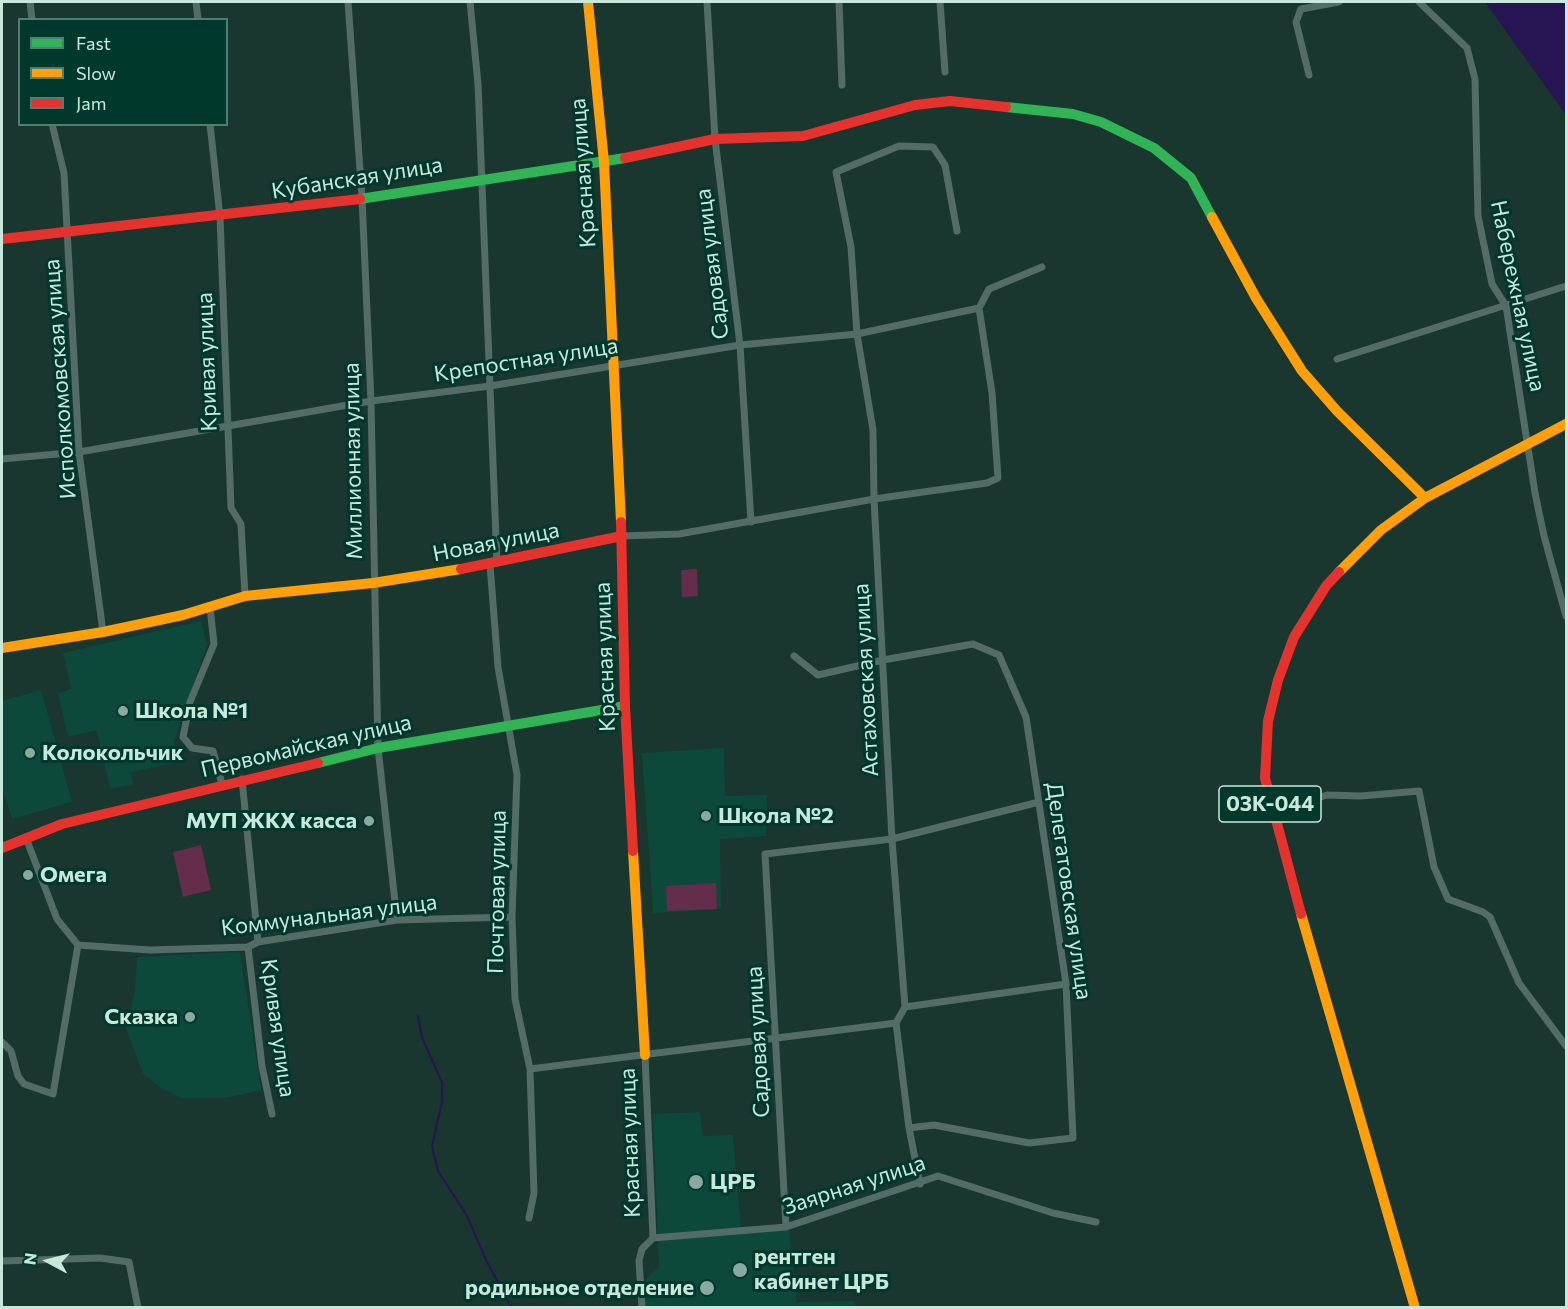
<!DOCTYPE html>
<html>
<head>
<meta charset="utf-8">
<style>
	body { margin:0 }
	#map { position:relative; width:1568px; height:1309px; overflow:hidden; background:#19362f; font-family:Commissioner,sans-serif }
	canvas { display:block }
	.frame { position:absolute; inset:0; border:3px solid #c8e8dc; pointer-events:none }
	.legend { position:absolute; left:18px; top:18px; width:210px; height:108px; box-sizing:border-box; background:#00382b; border:2px solid #507e72; margin:0; padding:8px 10px; list-style:none; font-size:18px; color:#c8e8dc }
	.legend li { display:flex; align-items:center; gap:12px; height:30px }
	.legend b { width:30px; border:2px solid #507e72 }
	.north { position:absolute; left:18px; top:1231px; width:60px; height:60px; -webkit-text-stroke:4px #00382b; paint-order:stroke; rotate:277deg; font-size:16px; font-weight:700; line-height:24px; text-align:center; color:#c8e8dc }
	.north::after { content:''; display:block; margin:auto; width:21px; height:27px; background:#c8e8dc; clip-path:polygon(50% 0,100% 100%,50% 72%,0 100%) }
</style>
</head>
<body>
<div id="map">
<canvas width="1568" height="1309"></canvas>
<div class="frame"></div>
<ul class="legend">
<li><b style="height:8px;background:#30b455"></b>Fast</li>
<li><b style="height:8px;background:#ff9f0a"></b>Slow</li>
<li><b style="height:8px;background:#e5322d"></b>Jam</li>
</ul>
<div class="north">N</div>
</div>
<script>
const g = document.querySelector('canvas').getContext('2d');
g.lineJoin = 'round';
function paint(path, color) { g.fillStyle = color; g.fill(path, 'evenodd'); }
const toPath = rows => new Path2D(rows.map(r => 'M' + r).join(''));
function stroke(path, color, width, dash) { g.strokeStyle = color; g.lineWidth = width; g.lineCap = dash ? 'butt' : 'round'; g.setLineDash(dash || []); g.stroke(path); }
function drawText(font, color, halo, rows, align = 'center') {
  g.font = font + ' Commissioner,sans-serif'; g.lineWidth = 6; g.setLineDash([]); g.textBaseline = 'middle'; g.strokeStyle = halo; g.fillStyle = color; for (const [text, x, y, turn = 0] of rows) {
    g.save(); g.translate(x, y); g.rotate((+turn || 0) * Math.PI / 180); g.textAlign = isNaN(turn) ? turn : align; if (halo) g.strokeText(text, 0, 0); g.fillText(text, 0, 0); g.restore();
  }
}
paint(toPath([
	[201,621,207,645,174,741,178,762,131,772,133,784,110,789,97,730,68,737,58,693,71,689,63,653],
	[41,690,72,802,12,819,2,787,2,701],
	[724,748,725,796,767,795,766,836,720,839,721,909,653,913,642,753],
	[240,952,261,1090,225,1098,182,1098,161,1088,143,1074,126,1029,135,991,137,957],
	[700,1112,703,1136,733,1135,741,1228,789,1230,797,1302,853,1301,855,1307,645,1307,644,1281,659,1267,653,1114]
]), '#0c493a');
paint(toPath([
	[697,569,698,596,682,597,681,570],
	[201,845,211,890,183,897,173,852],
	[716,883,717,909,667,911,666,886]
]), '#642d4b');
paint(toPath([
	[1485,2,1566,2,1566,115]
]), '#271553');
stroke(toPath([
	[418,1016,422,1038,442,1082,442,1102,432,1146,438,1171,467,1216,487,1262,512,1308]
]), '#271553', 2);
stroke(toPath([
	[30,2,32,20],
	[196,2,198,20],
	[348,2,362,198,371,401,378,748,397,920],
	[470,2,478,84,497,563],
	[707,2,715,139,740,345,751,522],
	[839,2,842,85],
	[940,2,945,72],
	[1419,2,1467,48,1475,79,1478,216,1492,284,1506,306,1535,493,1544,536,1566,616],
	[1309,75,1296,22,1301,9,1339,2],
	[52,124,64,173,79,452,103,632],
	[210,124,220,217,231,508,241,524,245,596],
	[1337,359,1566,286],
	[2,459,79,452,371,401,490,386,740,345,857,334,979,308,989,289,1042,267],
	[622,536,679,534,874,499,987,483,998,478,992,393,979,308],
	[490,565,498,667,517,775,512,917,515,999,530,1069,534,1193,529,1218],
	[210,607,214,644,190,702,183,737,192,748,213,751,222,784],
	[794,656,818,675,883,660,973,644,999,655,1026,717,1066,984,1073,1138,1029,1143,934,1125,909,1128],
	[242,779,258,942],
	[1272,812,1327,795,1361,796,1419,791,1434,867,1448,899,1483,912,1490,917,1519,983,1566,1046],
	[26,838,57,919,78,945,150,950,248,947,258,942,397,920,512,917],
	[248,947,262,1066,272,1114],
	[905,1007,1066,984],
	[2,1042,11,1051,18,1076,24,1084,53,1094,78,945],
	[530,1069,896,1023],
	[920,1184,909,1128,896,1023,905,1007,892,839,874,499,873,430,857,334,851,247,836,172,899,146,933,147,945,165,957,231],
	[786,1227,765,854,892,839,1039,802],
	[653,1238,786,1227,938,1176,1053,1213,1096,1222],
	[2,1261,100,1258,129,1262,138,1308],
	[642,1308,639,1261,642,1249,653,1238,645,1055]
]), '#536c65', 7);
stroke(toPath([
	[1006,107,1073,114,1101,122,1154,148,1191,178,1212,217],
	[360,199,625,158],
	[318,763,378,748,625,706]
]), '#30b455', 10);
stroke(toPath([
	[588,2,604,162,621,522],
	[1212,217,1256,298,1302,371,1337,411,1425,498],
	[1339,572,1381,530,1425,498,1566,424],
	[2,648,103,632,183,615,245,596,373,583,461,569],
	[633,851,645,1055],
	[1301,914,1415,1308]
]), '#ff9f0a', 10);
stroke(toPath([
	[625,158,715,139,803,136,915,105,950,101,1006,107],
	[2,239,360,199],
	[621,522,625,706,633,851],
	[461,569,622,536],
	[2,848,62,824,318,763],
	[1301,914,1265,778,1268,721,1278,680,1294,637,1326,586,1339,572]
]), '#e5322d', 10);
for (const [x, y, r, color] of [
	[123,711,6,"#8baa9f"],
	[30,753,6,"#8baa9f"],
	[706,816,6,"#8baa9f"],
	[369,821,6,"#8baa9f"],
	[28,875,6,"#8baa9f"],
	[190,1017,6,"#8baa9f"],
	[696,1182,8,"#8baa9f"],
	[740,1270,8,"#8baa9f"],
	[707,1288,8,"#8baa9f"]
]) { const dot = new Path2D(); dot.arc(x, y, r, 0, 2 * Math.PI); g.fillStyle = color; g.fill(dot); stroke(dot, '#00382b', 2); }
for (const [x, y, w] of [
	[1270,804,102]
]) { const box = new Path2D(); box.roundRect(x - w / 2, y - 18, w, 36, 4.5); g.fillStyle = '#00382b'; g.fill(box); stroke(box, '#c8e8dc', 1.5); }
drawText('bold 21px', '#c8e8dc', null, [
	["03К-044",1270,804]
]);
drawText('22px', '#c8e8dc', '#00382b', [
	["Красная улица",583,173,-94],
	["Кубанская улица",357,178,-9],
	["Садовая улица",712,264,-97],
	["Набережная улица",1518,296,78],
	["Крепостная улица",526,360,-9],
	["Кривая улица",207,362,-92],
	["Исполкомовская улица",60,379,-94],
	["Миллионная улица",353,461,-91],
	["Новая улица",496,542,-11],
	["Красная улица",605,657,-92],
	["Астаховская улица",866,680,-93],
	["Первомайская улица",306,746,-13],
	["Делегатовская улица",1069,891,82],
	["Почтовая улица",497,892,-89],
	["Коммунальная улица",329,915,-7],
	["Кривая улица",278,1028,82],
	["Садовая улица",758,1042,-93],
	["Красная улица",630,1143,-92],
	["Заярная улица",854,1185,-18]
]);
drawText('bold 22px', '#c8e8dc', '#00382b', [
	["Школа №1",135,711],
	["Колокольчик",42,753],
	["Школа №2",718,816],
	["МУП ЖКХ касса",357,821,"right"],
	["Омега",40,875],
	["Сказка",178,1017,"right"],
	["ЦРБ",710,1182],
	["рентген",754,1257],
	["кабинет ЦРБ",754,1282],
	["родильное отделение",694,1288,"right"]
], 'left');
</script>
</body>
</html>
